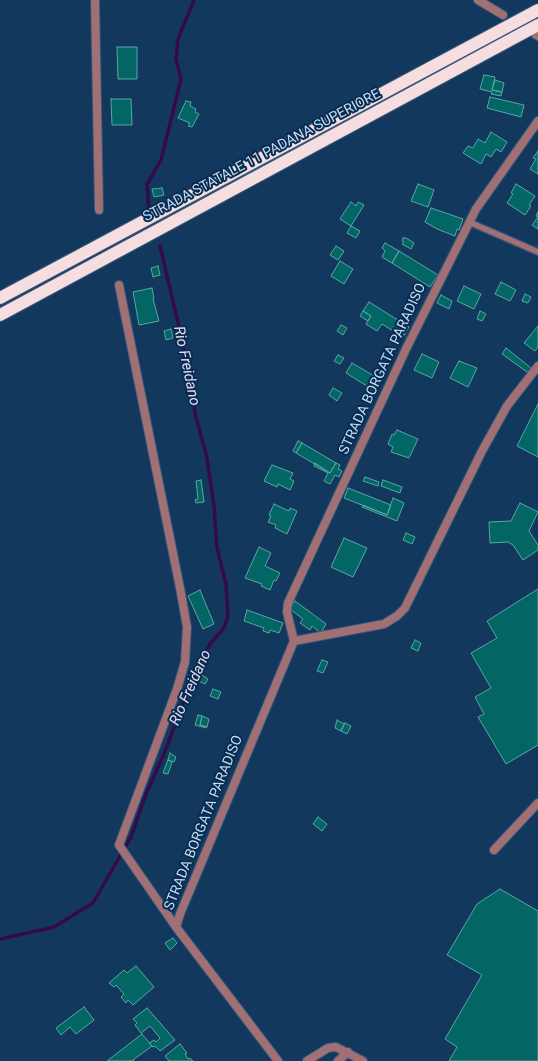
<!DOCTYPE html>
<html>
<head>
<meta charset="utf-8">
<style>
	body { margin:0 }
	canvas { display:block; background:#13385d }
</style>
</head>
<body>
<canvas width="538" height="1061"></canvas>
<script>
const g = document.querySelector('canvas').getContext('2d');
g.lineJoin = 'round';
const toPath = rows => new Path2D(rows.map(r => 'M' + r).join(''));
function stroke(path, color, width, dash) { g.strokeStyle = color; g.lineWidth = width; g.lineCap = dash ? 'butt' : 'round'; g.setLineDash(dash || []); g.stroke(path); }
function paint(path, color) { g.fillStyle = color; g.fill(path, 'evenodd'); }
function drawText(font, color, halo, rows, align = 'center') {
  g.font = font + ' Roboto,sans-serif'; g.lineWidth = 4; g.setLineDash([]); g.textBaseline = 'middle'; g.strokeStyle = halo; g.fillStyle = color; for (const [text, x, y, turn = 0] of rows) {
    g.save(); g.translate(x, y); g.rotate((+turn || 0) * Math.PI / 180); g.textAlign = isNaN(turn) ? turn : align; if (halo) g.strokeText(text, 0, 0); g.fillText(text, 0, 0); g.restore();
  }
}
stroke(toPath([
	[149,211,147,184,161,160,181,79,176,59,178,39,194,0],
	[0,939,54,927,93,903,131,837,146,794,164,754,196,669,210,644,224,628,228,616,226,584,217,548,214,506,207,458,196,417,180,331,160,246]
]), '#350a4a', 3.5);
const building = toPath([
	[117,47,137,47,137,79,118,79,117,47],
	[484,75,495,77,492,90,502,92,501,96,491,94,492,92,480,89,484,75],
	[495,80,504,83,502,92,492,90,495,80],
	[490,97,524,105,521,117,487,108,490,97],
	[111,99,131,99,132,125,112,125,111,99],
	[186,101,191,102,190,106,196,109,195,112,199,114,192,127,188,126,190,123,178,118,186,101],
	[491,132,507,142,501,152,496,149,491,157,486,154,481,164,463,153,468,146,473,148,478,139,485,143,491,132],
	[538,151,538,174,530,169,536,159,533,158,538,151],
	[418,184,434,190,428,207,411,201,418,184],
	[516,184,535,196,529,205,531,206,525,215,507,203,513,194,511,193,516,184],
	[162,188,164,195,154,197,152,189,162,188],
	[351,202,356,206,358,202,364,205,351,226,340,219,351,202],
	[431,208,463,219,459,230,457,229,455,236,437,229,425,222,431,208],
	[538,212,538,229,532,225,538,217,536,216,538,212],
	[351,226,360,231,356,238,347,233,351,226],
	[403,238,406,238,414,243,411,249,402,244,404,242,402,241,403,238],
	[385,243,399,251,392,263,382,257,385,251,382,248,385,243],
	[336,246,344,251,338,260,330,255,336,246],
	[399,251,438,275,430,287,392,263,399,251],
	[340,261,353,269,344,284,331,276,340,261],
	[158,266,160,275,153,277,151,268,158,266],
	[501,282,516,290,510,301,495,294,501,282],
	[464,286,481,294,474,309,457,301,464,286],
	[152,288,154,298,153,299,159,321,139,325,133,292,152,288],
	[525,294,531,297,528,303,522,301,525,294],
	[441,295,452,301,449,309,437,303,441,295],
	[369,302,409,327,403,337,382,324,377,331,366,324,371,316,363,311,369,302],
	[363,311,371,316,368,321,360,316,363,311],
	[480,311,486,314,482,321,477,319,480,311],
	[341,325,347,328,343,335,337,331,341,325],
	[538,326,538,347,535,351,524,343,538,326],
	[171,329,173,338,166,340,164,331,171,329],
	[506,348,531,368,527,372,502,354,506,348],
	[422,354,439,362,432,378,414,370,422,354],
	[338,355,344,358,340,364,334,361,338,355],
	[459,361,477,368,468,387,450,378,459,361],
	[352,363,381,380,375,391,346,373,352,363],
	[333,388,342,393,337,401,329,395,333,388],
	[538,404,538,457,517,446,538,404],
	[397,430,418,439,409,458,391,452,393,447,388,444,392,434,394,435,397,430],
	[298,441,302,443,296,453,293,451,298,441],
	[302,443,336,463,330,473,296,453,302,443],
	[315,463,330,473,336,463,340,465,338,469,342,471,339,477,335,475,330,484,324,481,328,473,314,466,315,463],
	[272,465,293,473,290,479,294,481,290,490,278,484,277,487,264,481,272,465],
	[365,477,379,482,378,486,363,481,365,477],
	[201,480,204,502,196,503,195,500,198,499,196,481,201,480],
	[383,480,402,487,400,493,381,486,383,480],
	[348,488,391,505,387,515,344,498,348,488],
	[393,498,404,503,397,521,362,507,363,505,387,515,393,498],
	[520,503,538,512,529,531,538,545,538,550,523,560,513,545,508,542,490,543,489,522,511,521,520,503],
	[274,504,289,511,290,508,297,511,287,534,275,528,276,525,268,522,271,516,269,515,274,504],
	[406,533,415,537,412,544,403,540,406,533],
	[344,538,367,548,353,577,331,567,344,538],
	[259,547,271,553,265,566,280,573,276,581,274,580,270,590,261,586,262,584,245,578,259,547],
	[538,589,538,745,506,764,478,717,484,714,475,697,491,688,471,653,497,638,487,621,538,589],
	[200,590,214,624,203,629,188,596,200,590],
	[295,601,326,624,321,633,312,626,310,630,300,623,303,619,290,609,295,601],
	[247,610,283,623,279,633,270,630,269,633,263,631,264,628,244,621,247,610],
	[415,640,421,643,418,651,411,648,415,640],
	[322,660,328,662,323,673,317,671,322,660],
	[202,675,208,679,205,684,199,681,202,675],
	[213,689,221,692,218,699,210,696,213,689],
	[198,715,202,716,200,725,207,727,206,728,195,725,198,715],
	[202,716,209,719,207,727,200,725,202,716],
	[337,720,344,724,341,731,335,728,337,720],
	[345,723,351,726,347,734,341,731,345,723],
	[170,753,176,757,174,762,168,760,170,753],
	[168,760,172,762,168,774,163,773,168,760],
	[318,817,327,824,322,831,313,824,318,817],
	[500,889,538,911,538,1061,449,1061,457,1047,445,1039,482,975,447,955,477,904,500,889],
	[173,938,177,943,170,950,165,943,173,938],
	[136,966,154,987,133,1005,128,1000,126,1003,121,997,124,994,116,985,114,987,109,983,124,970,127,973,136,966],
	[84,1007,94,1020,76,1034,70,1027,61,1035,56,1028,84,1007],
	[147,1008,175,1040,160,1051,155,1046,153,1047,149,1043,154,1040,156,1042,160,1038,150,1026,141,1033,135,1025,137,1023,133,1019,147,1008],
	[142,1034,152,1046,133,1060,134,1061,107,1061,142,1034],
	[180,1044,187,1053,185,1054,188,1059,190,1058,193,1061,169,1061,165,1056,180,1044]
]);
paint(building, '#046664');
stroke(building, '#57a7a3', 1);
const lane = toPath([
	[469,222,538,252]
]);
const street = toPath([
	[95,0,99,210],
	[478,0,503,15],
	[536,35,538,36],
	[119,285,181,593,187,627,185,662,177,689,119,845,176,927],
	[294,641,384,624,397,616,405,608,482,451,507,406,538,366],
	[494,850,538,803],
	[278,1061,176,927,180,914,294,641,287,612,288,603,406,349,476,209,538,121],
	[307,1061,328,1048,336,1047,363,1061],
	[338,1061,348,1052]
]);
const highway = toPath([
	[0,298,538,10],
	[0,315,538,25]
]);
stroke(lane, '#345678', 8);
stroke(street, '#345678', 10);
stroke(highway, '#345678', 14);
stroke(lane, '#a17075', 5.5);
stroke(street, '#a17075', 8);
stroke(highway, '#f6dddf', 12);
drawText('14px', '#c8dcf4', '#072d52', [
	["STRADA STATALE 11 PADANA SUPERIORE",262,156,-28],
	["STRADA BORGATA PARADISO",383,369,-65],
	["STRADA BORGATA PARADISO",204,823,-68]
]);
drawText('italic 15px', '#e8dbf1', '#072d52', [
	["Rio Freidano",186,366,78],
	["Rio Freidano",191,688,-66]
]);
</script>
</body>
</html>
